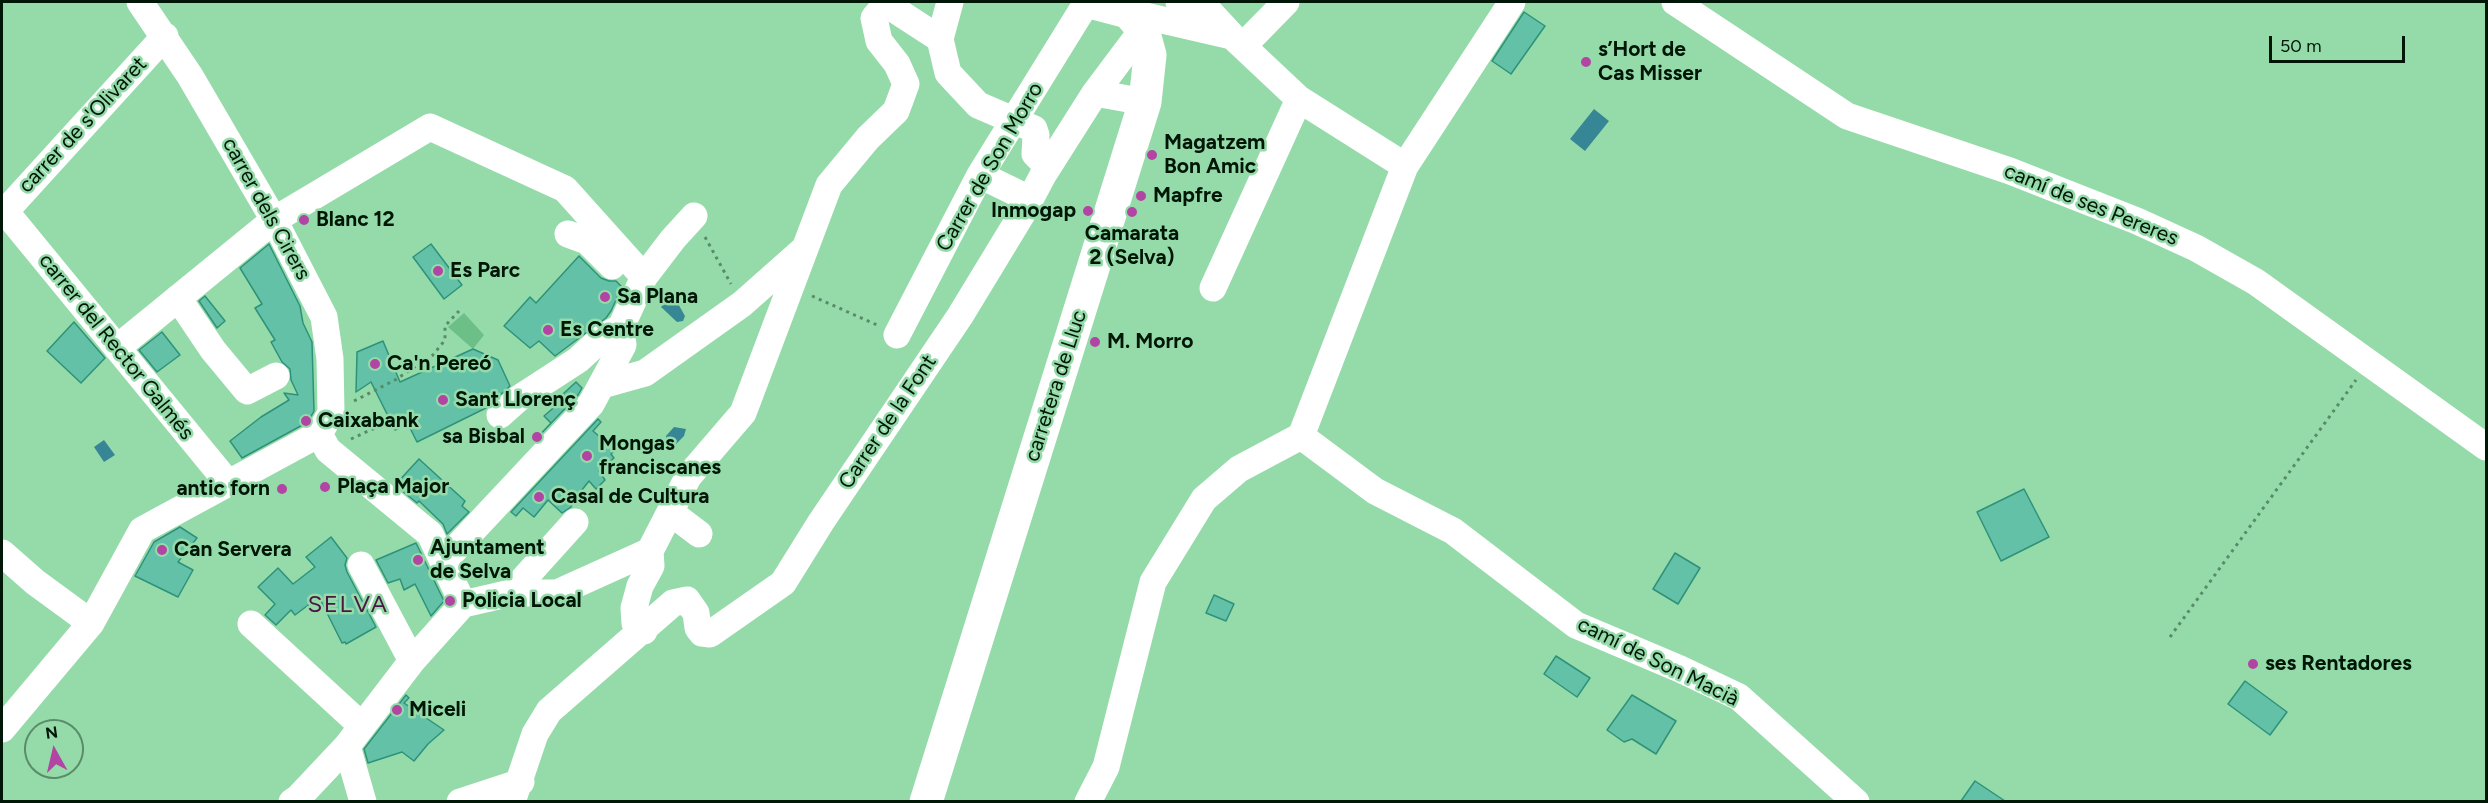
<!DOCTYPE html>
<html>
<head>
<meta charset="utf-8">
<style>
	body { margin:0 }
	#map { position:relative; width:2488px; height:803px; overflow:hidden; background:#95dbaa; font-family:Figtree,sans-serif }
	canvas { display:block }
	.frame { position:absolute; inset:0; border:3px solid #001707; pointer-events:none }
	.north { position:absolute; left:24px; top:719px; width:60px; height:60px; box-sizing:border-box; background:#95dbaa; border:2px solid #598d69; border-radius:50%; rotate:352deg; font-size:16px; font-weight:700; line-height:24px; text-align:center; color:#001707 }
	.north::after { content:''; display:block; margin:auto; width:21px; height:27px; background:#b245a3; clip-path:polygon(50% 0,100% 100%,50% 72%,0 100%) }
	.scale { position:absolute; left:2269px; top:36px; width:136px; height:27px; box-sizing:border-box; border:3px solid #001707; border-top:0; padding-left:8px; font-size:18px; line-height:21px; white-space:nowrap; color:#001707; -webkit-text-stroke:4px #95dbaa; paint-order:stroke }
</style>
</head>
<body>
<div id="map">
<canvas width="2488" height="803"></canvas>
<div class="frame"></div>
<div class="north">N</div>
<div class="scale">50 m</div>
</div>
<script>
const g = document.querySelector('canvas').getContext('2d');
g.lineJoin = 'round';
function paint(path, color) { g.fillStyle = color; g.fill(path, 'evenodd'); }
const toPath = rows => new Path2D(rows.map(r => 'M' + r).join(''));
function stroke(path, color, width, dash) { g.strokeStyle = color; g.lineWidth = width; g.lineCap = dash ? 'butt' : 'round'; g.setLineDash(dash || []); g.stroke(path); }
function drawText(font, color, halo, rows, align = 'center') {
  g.font = font + ' Figtree,sans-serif'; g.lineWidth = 5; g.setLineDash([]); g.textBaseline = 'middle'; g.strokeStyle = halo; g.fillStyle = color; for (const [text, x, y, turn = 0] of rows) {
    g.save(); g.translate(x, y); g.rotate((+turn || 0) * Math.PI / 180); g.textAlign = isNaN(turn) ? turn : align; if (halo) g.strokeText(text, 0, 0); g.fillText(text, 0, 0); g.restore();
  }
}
paint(toPath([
	[464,313,484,335,473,349,448,327]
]), '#6dbf88');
paint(toPath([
	[1594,109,1609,121,1585,151,1570,139],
	[672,293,685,316,683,321,677,322,661,307],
	[674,427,686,429,684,436,673,447,667,448,666,436],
	[104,440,115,455,104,462,94,447]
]), '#378696');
const building = toPath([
	[1524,12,1545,26,1511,74,1492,61,1524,12],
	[269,244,300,306,303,323,312,342,314,411,308,422,242,458,230,441,261,417,289,400,284,393,298,395,291,380,290,369,282,362,271,342,275,340,255,308,262,304,240,268,269,244],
	[431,244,462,285,444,299,413,257,431,244],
	[579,256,601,278,609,281,616,281,622,287,611,311,606,318,555,356,539,341,530,348,504,326,530,297,536,303,579,256],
	[205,296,225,321,217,328,199,301,205,296],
	[74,322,105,358,81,383,47,351,74,322],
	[162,332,180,355,157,372,139,350,162,332],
	[383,341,400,382,473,349,498,360,510,386,486,408,417,442,408,424,395,430,371,382,356,392,357,352,383,341],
	[576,382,582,388,578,395,535,440,551,423,544,416,566,397,563,394,576,382],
	[598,419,601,422,593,431,615,450,611,454,614,458,599,471,605,480,596,489,589,481,574,500,571,507,562,513,548,500,534,517,523,508,516,516,511,512,598,419],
	[419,459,465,501,462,506,469,512,447,534,443,524,419,501,417,503,395,485,419,459],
	[2024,489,2049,537,2001,561,1977,512,2024,489],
	[180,527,197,538,178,562,193,570,178,597,135,576,154,542,180,527],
	[331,537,347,558,345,565,347,572,376,627,346,644,345,642,342,643,319,597,295,615,291,610,276,625,265,615,275,604,258,587,278,568,293,584,315,567,306,557,331,537],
	[416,543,444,601,431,616,415,584,404,590,400,579,388,583,376,560,416,543],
	[1675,553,1700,568,1678,604,1653,589,1675,553],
	[1214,595,1234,604,1226,621,1206,613,1214,595],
	[1556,656,1590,678,1577,697,1544,674,1556,656],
	[2245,681,2287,712,2270,735,2228,704,2245,681],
	[406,695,409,698,404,703,444,730,428,744,414,761,402,752,368,763,364,749,406,695],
	[1632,695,1676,721,1656,754,1632,739,1624,742,1607,730,1632,695],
	[1975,781,2005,801,1961,801,1975,781]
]);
paint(building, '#63c1a7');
stroke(building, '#2e9279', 1.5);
stroke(toPath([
	[705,237,731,284],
	[812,296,877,325],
	[354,401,395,380,433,355,445,340,445,326,459,311],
	[351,439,390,421],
	[2170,637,2356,380]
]), '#588b68', 3, [3, 4.5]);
stroke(toPath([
	[140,2,190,76,274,220,324,317,330,359,331,413,319,434],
	[950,2,940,39,948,73,978,105,1034,129,1036,135,1035,154,1048,167],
	[1675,2,1847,116,2010,171,2137,221,2196,248,2256,282,2486,447],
	[1128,12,1232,36,1207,9,1179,2],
	[1232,36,1299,99,1405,166],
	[1244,45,1286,2],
	[1095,93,1145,102],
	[980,175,1019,194],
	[5,211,228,483],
	[2,215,165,36],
	[568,234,587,241,612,266],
	[1213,288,1299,99],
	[178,298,213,350,247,391,276,376],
	[897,335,980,175,1087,2],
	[117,348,274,220,430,127,565,189,644,277],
	[602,385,645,373,742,304,803,250],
	[500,415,518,399,578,360,602,338,621,327,644,277,673,239,694,216],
	[319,434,328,450,430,534,463,604],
	[1301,436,1375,491,1453,531,1576,625,1680,669,1739,697,1856,802],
	[670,512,699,534],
	[2,553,35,582,91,623],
	[443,562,591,404,623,345,621,327],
	[361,565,412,661],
	[511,593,575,522],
	[463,604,511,593,557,593,650,551,688,477,743,413,829,185,868,138,896,111,906,84,897,64,879,41,874,18,886,4,940,39],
	[251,624,362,726],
	[644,631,635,623,634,608,640,586,651,566,650,551],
	[2,729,91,623,142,530,319,434],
	[292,802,298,798,347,746],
	[363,802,347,746,412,661,463,604],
	[460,802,521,782],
	[512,802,535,734,549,711,673,603,687,600,696,613,698,628,702,633,710,634,783,583,821,522,960,316,1025,209,1043,175,1095,93,1143,29],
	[1088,802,1106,767,1153,582,1204,499,1239,469,1301,436,1405,166,1512,2]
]), '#fff', 27);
stroke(toPath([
	[926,802,1145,102,1150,55,1143,29,1128,12,1090,2]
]), '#fff', 33);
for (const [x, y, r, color] of [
	[1586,62,6,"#b245a3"],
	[1152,155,6,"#b245a3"],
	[1141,196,6,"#b245a3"],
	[1088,211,6,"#b245a3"],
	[1132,212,6,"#b245a3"],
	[304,220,6,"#b245a3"],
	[438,271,6,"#b245a3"],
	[605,297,6,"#b245a3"],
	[548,330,6,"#b245a3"],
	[1095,342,6,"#b245a3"],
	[375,364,6,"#b245a3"],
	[443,400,6,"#b245a3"],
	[306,421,6,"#b245a3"],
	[537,437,6,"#b245a3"],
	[587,456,6,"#b245a3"],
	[325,487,6,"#b245a3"],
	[282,489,6,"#b245a3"],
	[539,497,6,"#b245a3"],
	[162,550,6,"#b245a3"],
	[418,560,6,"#b245a3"],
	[450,601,6,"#b245a3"],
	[2253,664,6,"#b245a3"],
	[397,710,6,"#b245a3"]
]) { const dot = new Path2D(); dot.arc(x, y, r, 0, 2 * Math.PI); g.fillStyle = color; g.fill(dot); stroke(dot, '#95dbaa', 2); }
drawText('bold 21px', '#001707', '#95dbaa', [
	["s’Hort de",1598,50],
	["Cas Misser",1598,74],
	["Magatzem",1164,143],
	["Bon Amic",1164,167],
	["Mapfre",1153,196],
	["Inmogap",1076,211,"right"],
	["Blanc 12",316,220],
	["Camarata",1132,234,"center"],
	["2 (Selva)",1132,258,"center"],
	["Es Parc",450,271],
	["Sa Plana",617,297],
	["Es Centre",560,330],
	["M. Morro",1107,342],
	["Ca'n Pereó",387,364],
	["Sant Llorenç",455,400],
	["Caixabank",318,421],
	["sa Bisbal",525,437,"right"],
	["Mongas",599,444],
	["franciscanes",599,468],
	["Plaça Major",337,487],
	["antic forn",270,489,"right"],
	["Casal de Cultura",551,497],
	["Ajuntament",430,548],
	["de Selva",430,572],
	["Can Servera",174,550],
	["Policia Local",462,601],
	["ses Rentadores",2265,664],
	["Miceli",409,710]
], 'left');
drawText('21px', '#001707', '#95dbaa', [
	["carrer de s'Olivaret",83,125,-47],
	["Carrer de Son Morro",990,167,-60],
	["camí de ses Pereres",2091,205,22],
	["carrer dels Cirers",266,209,61],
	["carrer del Rector Galmés",116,347,51],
	["carretera de Lluc",1056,386,-72],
	["Carrer de la Font",888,422,-56],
	["camí de Son Macià",1658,662,26]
]);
g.letterSpacing = '1.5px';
drawText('24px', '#4b1644', '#95dbaa', [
	["SELVA",348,605]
]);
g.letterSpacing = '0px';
</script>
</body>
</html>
